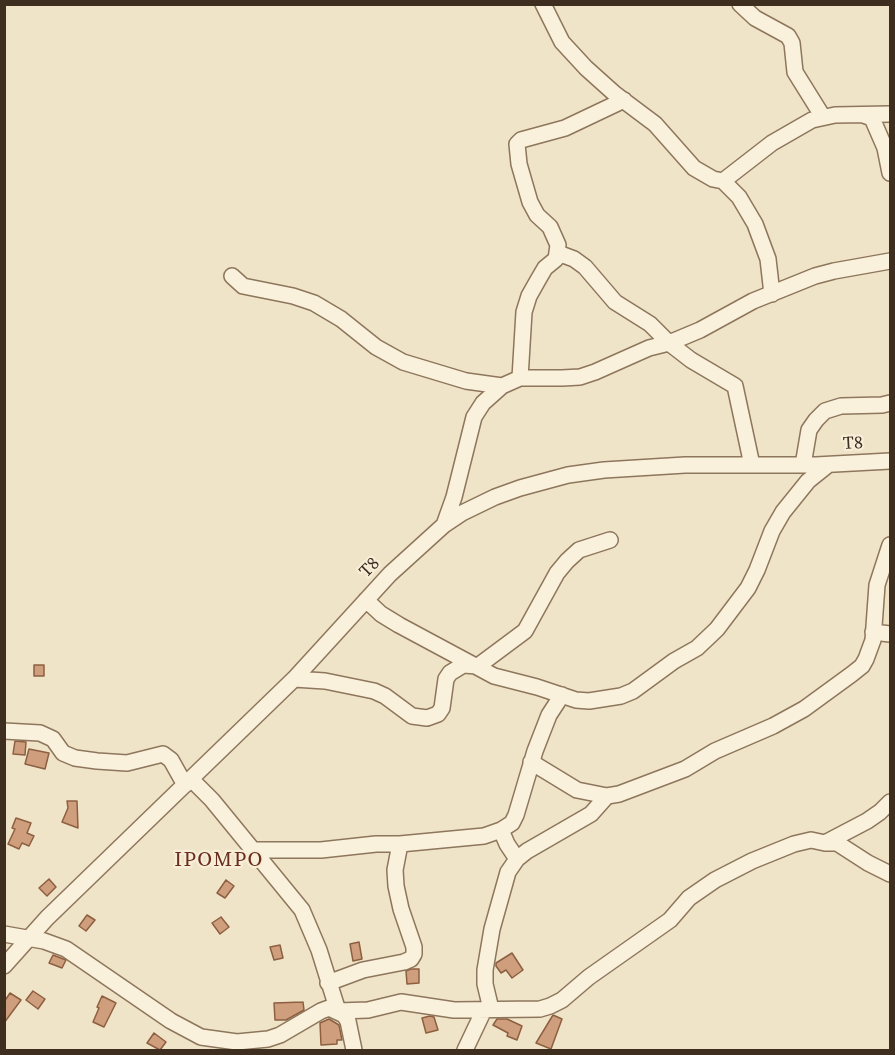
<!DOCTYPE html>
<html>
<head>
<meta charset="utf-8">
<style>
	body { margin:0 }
	#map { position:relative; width:895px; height:1055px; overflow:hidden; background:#f0e4c8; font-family:"Source Serif 4",serif }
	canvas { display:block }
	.frame { position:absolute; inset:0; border:6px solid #3d2e20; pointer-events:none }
</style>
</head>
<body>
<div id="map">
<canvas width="895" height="1055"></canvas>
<div class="frame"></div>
</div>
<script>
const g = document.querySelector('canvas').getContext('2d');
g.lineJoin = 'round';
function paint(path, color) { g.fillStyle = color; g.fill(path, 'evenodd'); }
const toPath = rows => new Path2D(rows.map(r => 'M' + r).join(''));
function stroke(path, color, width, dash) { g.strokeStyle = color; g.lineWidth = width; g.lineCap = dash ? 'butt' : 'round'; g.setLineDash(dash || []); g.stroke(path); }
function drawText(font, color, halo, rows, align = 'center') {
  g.font = font + ' "Source Serif 4",serif'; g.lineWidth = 4.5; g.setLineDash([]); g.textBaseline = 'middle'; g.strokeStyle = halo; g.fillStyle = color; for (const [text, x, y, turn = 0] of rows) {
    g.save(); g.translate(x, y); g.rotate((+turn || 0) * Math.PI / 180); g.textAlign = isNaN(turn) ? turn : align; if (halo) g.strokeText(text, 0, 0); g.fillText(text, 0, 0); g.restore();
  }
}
const building = toPath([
	[34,665,44,665,44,676,34,676,34,665],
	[15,741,26,742,25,755,13,754,15,741],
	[29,749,49,753,45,769,25,764,29,749],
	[67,801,77,801,78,828,62,822,68,808,67,801],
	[16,818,31,823,27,833,34,836,29,846,22,843,19,849,8,844,15,829,12,828,16,818],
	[49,879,56,887,47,896,39,888,49,879],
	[226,880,234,886,225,898,217,893,226,880],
	[87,915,95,920,86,931,79,926,87,915],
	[221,917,229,927,220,934,212,923,221,917],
	[359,942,362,959,353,961,350,944,359,942],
	[280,945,283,958,274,960,270,947,280,945],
	[512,953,523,970,512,978,506,970,501,973,496,966,496,963,512,953],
	[53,955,66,960,62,968,49,963,53,955],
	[411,969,419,969,419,983,407,984,406,971,411,969],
	[33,991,45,999,38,1009,26,1000,33,991],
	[10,993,21,1000,4,1023,4,1002,10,993],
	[102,996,116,1003,104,1027,93,1022,99,1008,97,1007,102,996],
	[303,1002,304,1010,286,1020,275,1020,274,1003,303,1002],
	[553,1015,562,1019,551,1049,536,1043,553,1015],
	[430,1016,434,1017,438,1030,426,1033,422,1018,430,1016],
	[329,1019,339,1025,342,1040,337,1040,337,1044,321,1045,320,1023,329,1019],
	[497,1019,507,1019,522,1026,517,1040,507,1036,508,1033,493,1025,497,1019],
	[154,1033,166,1042,160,1050,147,1043,154,1033]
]);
paint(building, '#cf9f7d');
stroke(building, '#8d5f41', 1.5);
const minor = toPath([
	[543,4,562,42,586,68,615,94,655,124,694,168,713,179,723,181,772,143,812,120,835,115,890,114],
	[740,4,755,18,788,36,792,43,795,72,823,117],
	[863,115,872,118,885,148,890,173],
	[723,181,739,197,755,224,768,259,772,294],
	[558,253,574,259,585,267,615,302,650,324,669,343,691,360,735,386,752,465],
	[232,276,243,286,293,296,314,303,341,319,376,347,403,362,466,381,502,386],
	[520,378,524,312,529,296,538,280,545,268,556,259,558,245,550,227,537,215,530,202,519,164,517,144,521,140,565,128,624,100],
	[803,465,809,430,816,420,825,411,841,406,882,405,890,403],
	[444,525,454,497,474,417,483,403,502,386,520,378,562,378,580,377,595,372,649,348,669,343,700,330,753,301,815,276,834,271,890,261],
	[366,600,381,614,399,625,494,676,537,687,576,700,589,701,621,696,633,691,674,661,697,648,717,629,748,588,757,570,772,531,783,512,808,481,828,465],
	[873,632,890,634],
	[294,679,325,681,374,691,385,696,412,716,427,718,438,714,442,708,446,679,450,673,463,665,478,666,525,631,557,573,567,561,579,550,610,540],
	[4,731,40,733,53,739,63,753,75,758,97,761,127,763,163,754,171,760,185,785],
	[531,762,577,790,607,796,619,794,685,769,715,751,773,726,804,709,852,674,862,666,866,659,873,640,877,585,890,545],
	[191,779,212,800,302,910,319,950,338,1011],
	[501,830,507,844,517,859],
	[825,843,837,843,868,863,890,874],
	[253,850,321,850,376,844,400,844,484,836,501,830,512,823,516,815,535,751,549,715,562,695],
	[4,934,44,941,66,949,171,1021,201,1037,237,1042,268,1039,280,1035,321,1011,329,1008,344,1015,348,1021,354,1050],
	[4,966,47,918,294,679,390,574,444,525,462,513,495,497,520,488,568,475,604,470,685,465,816,465,890,461],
	[328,983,363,970,404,962,411,959,414,954,414,947,401,909,396,886,395,870,400,844],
	[491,1009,485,984,485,970,492,929,508,872,517,859,527,851,591,814,607,796],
	[338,1011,368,1010,401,1002,454,1010,540,1009,550,1006,562,1000,589,977,670,920,689,898,715,880,752,861,794,844,811,840,825,843,867,821,880,812,890,802],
	[465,1050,484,1010]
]);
stroke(minor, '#8d765c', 18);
stroke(minor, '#faf1dc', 15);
drawText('18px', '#3d2e20', '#f7eed8', [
	["T8",853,444,-3],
	["T8",370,568,-46]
]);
g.letterSpacing = '1.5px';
drawText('21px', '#6b2e1e', '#f7eed8', [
	["IPOMPO",219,861]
]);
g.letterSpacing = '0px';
</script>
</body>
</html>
